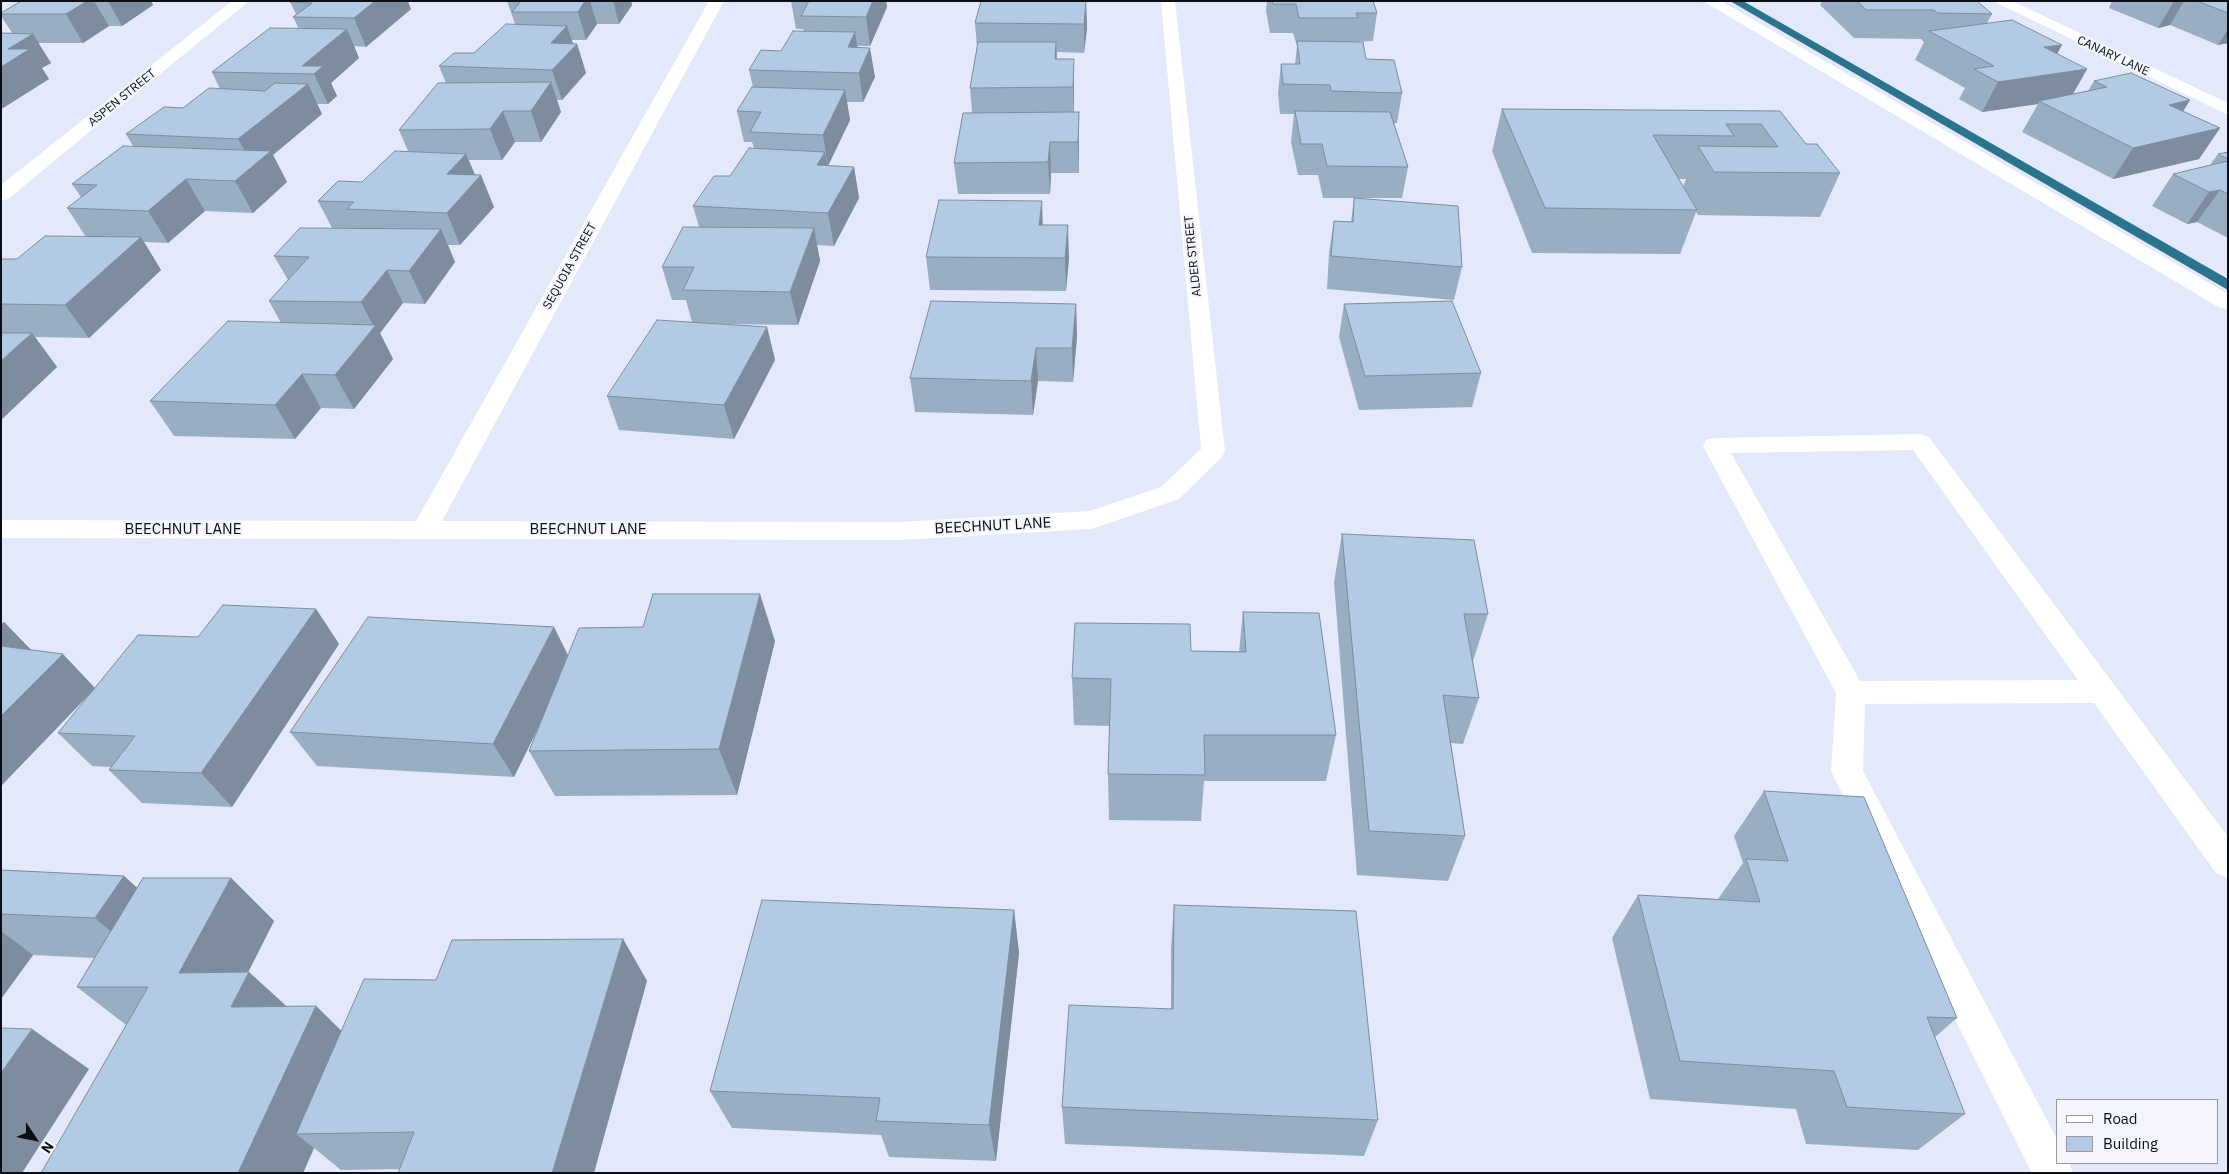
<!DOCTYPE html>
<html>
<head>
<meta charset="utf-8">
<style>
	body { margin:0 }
	#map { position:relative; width:2229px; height:1174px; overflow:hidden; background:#e3e8fa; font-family:"IBM Plex Sans",sans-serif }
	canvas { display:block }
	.frame { position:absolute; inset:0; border:2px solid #0b0d17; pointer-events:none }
	.legend { position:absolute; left:2056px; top:1099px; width:162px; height:65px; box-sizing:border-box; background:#f4f5fc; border:1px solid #9798a0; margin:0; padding:6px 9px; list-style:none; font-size:15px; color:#0b0d17 }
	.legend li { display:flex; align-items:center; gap:10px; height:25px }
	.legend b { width:25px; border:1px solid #9798a0 }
	.north { position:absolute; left:10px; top:1114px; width:50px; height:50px; -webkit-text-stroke:4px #f4f5fc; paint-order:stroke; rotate:124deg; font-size:14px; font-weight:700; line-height:20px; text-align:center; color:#0b0d17 }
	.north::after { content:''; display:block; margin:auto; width:18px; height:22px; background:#0b0d17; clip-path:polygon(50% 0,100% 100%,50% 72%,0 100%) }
</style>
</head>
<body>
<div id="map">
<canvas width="2229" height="1174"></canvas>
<div class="frame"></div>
<ul class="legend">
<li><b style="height:6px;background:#fff"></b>Road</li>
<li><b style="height:14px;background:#b2cae3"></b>Building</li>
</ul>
<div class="north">N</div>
</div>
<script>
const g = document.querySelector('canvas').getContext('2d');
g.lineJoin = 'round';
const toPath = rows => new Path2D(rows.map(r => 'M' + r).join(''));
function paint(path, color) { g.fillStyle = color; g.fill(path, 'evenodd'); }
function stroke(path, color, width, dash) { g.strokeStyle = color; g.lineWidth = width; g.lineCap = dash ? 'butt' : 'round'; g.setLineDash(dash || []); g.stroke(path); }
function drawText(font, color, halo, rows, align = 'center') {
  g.font = font + ' "IBM Plex Sans",sans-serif'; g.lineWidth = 4.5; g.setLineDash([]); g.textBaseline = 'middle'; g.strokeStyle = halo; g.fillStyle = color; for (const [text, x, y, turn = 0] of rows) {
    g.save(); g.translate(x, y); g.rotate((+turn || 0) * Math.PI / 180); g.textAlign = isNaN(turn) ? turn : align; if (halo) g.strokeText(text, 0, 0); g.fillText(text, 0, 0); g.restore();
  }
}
paint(toPath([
	[1730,1,1743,1,2228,279,2228,290,1730,1]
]), '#2b748d');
paint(toPath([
	[1703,1,1721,1,2228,294,2228,309,2220,308,1703,1],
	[1920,434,1929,437,2228,837,2228,878,2216,873,2094,703,1865,704,1863,771,2058,1141,2058,1163,2069,1163,2073,1173,2032,1173,1831,771,1836,693,1703,446,1706,440,1715,438,1920,434],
	[1913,450,2078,680,1860,681,1731,453,1913,450]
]), '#fff');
paint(toPath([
	[232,1,249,1,8,199,1,201,1,185,232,1],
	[709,1,724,1,442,521,900,522,1090,511,1161,487,1201,449,1161,1,1175,1,1225,451,1222,457,1179,499,1092,529,900,540,1,538,1,520,416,521,709,1],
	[1993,1,2012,1,2228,103,2228,115,1993,1]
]), '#fff');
paint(toPath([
	[87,1,151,1,153,5,122,26,109,26,83,43,38,43,51,63,42,68,49,79,3,108,1,108,1,33,12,33,1,16,1,13],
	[291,1,411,9,366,47,354,46,359,58,331,83,337,96,328,104,317,104,322,114,273,155,287,182,253,213,205,211,168,243,144,242,161,270,89,338,35,337,57,367,1,420,1,259,17,259,86,237,67,208,81,197,72,184,133,146,126,134,183,108,220,89,212,72,299,29,293,17,296,14,290,2],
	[507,1,631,1,632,5,619,24,597,24,586,40,572,40,573,44,577,44,586,73,562,100,557,100,561,112,541,142,515,142,502,160,469,160,475,175,494,207,460,245,448,245,455,262,425,304,403,303,380,333,393,359,354,409,321,408,295,439,174,436,150,401,281,323,269,301,288,280,274,256,332,228,318,201,362,182,408,151,399,130,446,83,439,66,474,53,515,24],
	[791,1,886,1,887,7,870,46,857,46,858,48,875,77,863,102,847,102,850,120,828,166,854,167,859,198,834,246,817,245,820,261,798,325,718,324,767,327,775,360,734,439,619,430,607,396,692,322,686,300,672,300,662,267,699,227,693,206,730,176,754,148,752,142,744,142,737,111,753,87,749,70,781,51,804,31,803,29,796,29],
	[1086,1,1087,28,1084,53,1057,52,1057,59,1074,88,1074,112,1079,112,1079,173,1051,173,1050,194,958,194,954,163,972,113,970,88,977,47,975,23],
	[1267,1,1373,1,1377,13,1373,41,1355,42,1366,59,1402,93,1397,123,1394,123,1408,167,1402,198,1357,198,1462,267,1454,300,1327,289,1329,253,1334,221,1351,222,1354,198,1323,198,1318,175,1298,175,1291,142,1294,114,1280,114,1278,93,1281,64,1295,64,1297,46,1293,33,1270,33,1266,11],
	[1822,1,1977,1,1992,14,1987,23,2062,45,2057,54,2087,69,2073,94,2088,91,2094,81,2190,100,2183,111,2220,128,2199,159,2113,179,2022,132,2038,104,1982,112,1959,99,1965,88,1915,60,1924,42,1921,39,1854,38,1820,5],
	[2112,1,2228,1,2228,43,2218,45,2170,25,2158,28,2109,8],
	[1502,109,1780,111,1806,144,1840,173,1820,217,1698,215,1696,212,1680,254,1532,253,1492,151],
	[1678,179,1686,179,1683,187],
	[2228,152,2228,238,2197,222,2187,224,2152,206,2173,174,2210,165,2218,154],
	[1043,225,1069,258,1066,291,930,290,926,257],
	[1076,304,1077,337,1073,382,1038,381,1033,415,915,412,910,378],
	[1344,304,1481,373,1472,407,1359,410,1339,337],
	[1342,534,1488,614,1473,661,1479,698,1463,744,1451,743,1465,836,1448,881,1357,875,1334,582],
	[316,609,339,644,232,807,142,803,109,770,111,767,92,766,58,733,92,692,1,786,4,622,31,650,95,688,198,637],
	[1243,612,1336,735,1326,781,1204,781,1201,821,1109,820,1108,774,1110,726,1074,725,1072,678,1191,651,1239,652],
	[775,641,737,795,555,796,529,751,541,722,514,777,317,766,290,732,568,655],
	[1764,791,1957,1018,1935,1037,1965,1114,1918,1150,1806,1144,1796,1109,1650,1099,1612,938,1638,895,1718,899,1743,863,1734,836],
	[1,870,124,876,137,888,231,878,274,921,248,972,286,1007,316,1006,341,1031,436,980,623,939,647,981,400,1169,341,1170,314,1148,303,1173,41,1173,126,1025,77,987,94,958,33,955,1,999],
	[1174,905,1378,1120,1364,1156,1065,1144,1062,1107,1171,1009,1171,948],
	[1014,910,1019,953,996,1161,889,1157,881,1135,732,1128,710,1091]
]), '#99aec3');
paint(toPath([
	[87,1,94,1,109,26,83,43,66,14],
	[108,1,151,1,153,5,122,26],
	[375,1,408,1,411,9,366,47,354,18],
	[585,1,590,1,597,24,586,40,578,12],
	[613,1,631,1,632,5,619,24],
	[873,1,886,1,887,7,870,46,866,17],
	[1086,1,1087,28,1084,53,1084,24],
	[2174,1,2184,1,2170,25,2158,28],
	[567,26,574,47,577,44,586,73,562,100,552,70,551,43],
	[347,29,359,58,331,83,337,96,328,104,314,74,302,66],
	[2228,29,2228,43,2218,45],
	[855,32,860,61,848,47],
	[33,34,51,63,42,68,49,79,3,108,1,105,1,67,8,49],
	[1056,42,1057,71,1056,88,1055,59],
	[2062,45,2046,74,2044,47],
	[870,48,875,77,863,102,859,73],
	[1074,59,1074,117,1073,87],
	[2087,69,2070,99,2039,101,2038,104,1982,112,1998,82],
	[551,82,561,112,541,142,531,111],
	[308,84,322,114,273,155,287,182,253,213,235,181,253,166,238,139],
	[845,90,850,120,828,166,823,135],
	[2190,100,2171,131,2169,105],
	[503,111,515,142,502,160,490,129],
	[1079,112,1079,173,1078,142],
	[2220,128,2199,159,2113,179,2133,148],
	[1050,142,1051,173,1050,194,1048,162],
	[825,152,830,183,817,165],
	[466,154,477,180,481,175,494,207,460,245,447,213,447,174],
	[854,167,859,198,834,246,828,213],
	[186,179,205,211,168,243,148,211],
	[2220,190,2197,222,2187,224,2209,192],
	[1042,201,1043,233,1039,225],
	[1068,225,1069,258,1066,291,1065,258],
	[814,228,820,261,798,325,790,292],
	[441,229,455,262,425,304,409,271],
	[141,237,161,270,89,338,65,305],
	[387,270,403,303,380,333,393,359,354,409,335,375,374,327,361,302],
	[1076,304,1077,337,1073,382,1072,348],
	[767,327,775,360,734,439,724,405],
	[32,333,57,367,1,420,1,361],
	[1036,348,1038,381,1033,415,1031,381],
	[302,374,321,408,295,439,275,405],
	[760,594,775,641,737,795,719,749],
	[316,609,339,644,232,807,201,773],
	[4,622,37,656,1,664,1,624],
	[554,627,571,661,514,777,493,744],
	[63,654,95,688,1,786,1,716],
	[124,876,172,920,146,961,95,918],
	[231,878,274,921,227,1014,179,973],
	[1014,910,1019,953,996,1161,989,1125],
	[1,931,33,955,1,999],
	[623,939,647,981,594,1173,552,1173],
	[249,972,294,1013,231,1007],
	[316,1006,358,1047,296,1134,314,1148,303,1173,238,1173],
	[32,1029,89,1069,22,1173,1,1173,1,1073]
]), '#7d8d9f');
const building = toPath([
	[21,1,87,1,66,14,1,14,1,13,21,1],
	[291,1,375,1,354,18,293,17,312,3,290,2,291,1],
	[521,1,585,1,578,12,512,12,521,1],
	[809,1,873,1,866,17,801,16,809,1],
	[981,1,1086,1,1084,24,975,23,981,1],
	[1272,1,1373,1,1377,13,1356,13,1358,18,1299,18,1296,4,1273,4,1272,1],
	[1857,1,1977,1,1992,14,1937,13,1934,10,1866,10,1857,1],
	[2197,1,2228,1,2228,13,2197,1],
	[2012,20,2062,45,2044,47,2087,69,1998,82,1974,69,1994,66,1929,31,2012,20],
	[506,24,567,26,551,43,577,44,552,70,439,66,454,53,474,53,506,24],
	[270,28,347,29,302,66,323,66,314,74,212,72,270,28],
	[793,31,855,32,848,47,870,48,859,73,749,70,761,50,781,51,793,31],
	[1,33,33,34,8,49,30,49,1,67,1,33],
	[1297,41,1363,42,1366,59,1394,60,1402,93,1331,91,1330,85,1283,84,1281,64,1300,64,1297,41],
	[978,42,1056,42,1055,59,1074,59,1073,87,970,88,978,42],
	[2131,73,2190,100,2169,105,2220,128,2133,148,2039,101,2107,87,2094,81,2131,73],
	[551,82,531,111,503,111,490,129,399,130,438,83,551,82],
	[275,83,308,84,238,139,126,134,164,107,183,108,209,88,265,91,275,83],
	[752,87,845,90,823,135,750,132,761,112,737,111,752,87],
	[1502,109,1780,111,1806,144,1817,144,1840,173,1714,172,1698,146,1778,147,1761,124,1726,124,1734,136,1653,135,1697,210,1545,208,1502,109],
	[1295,111,1390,112,1408,167,1327,166,1322,144,1301,144,1295,111],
	[1079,112,1078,142,1050,142,1048,162,954,163,963,113,1079,112],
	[123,146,271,151,235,181,186,179,148,211,67,208,97,185,72,184,123,146],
	[749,148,825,152,817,165,854,167,828,213,693,206,714,176,730,176,749,148],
	[395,151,466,154,447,174,481,175,447,213,347,209,354,202,318,201,338,181,362,182,395,151],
	[2228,152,2228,159,2218,154,2228,152],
	[2228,161,2228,194,2220,190,2209,192,2173,174,2228,161],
	[1354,198,1458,206,1462,267,1331,256,1334,221,1353,222,1354,198],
	[939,200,1042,201,1039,225,1068,225,1065,258,926,257,939,200],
	[683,227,814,228,790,292,683,290,694,267,662,267,683,227],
	[300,228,441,229,409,271,387,270,361,302,269,301,309,257,274,256,300,228],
	[45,236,141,237,65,305,1,304,1,259,17,259,45,236],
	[931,301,1076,304,1072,348,1036,348,1031,381,910,378,931,301],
	[1452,301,1481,373,1365,376,1344,304,1452,301],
	[657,320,767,327,724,405,607,396,657,320],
	[228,321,376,325,335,375,302,374,275,405,150,401,228,321],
	[1,333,32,333,1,361,1,333],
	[1342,534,1474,540,1488,614,1464,614,1479,698,1443,695,1465,836,1369,831,1342,534],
	[653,594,760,594,719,749,529,751,579,628,643,627,653,594],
	[223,605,316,609,201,773,109,770,135,736,58,733,138,635,198,637,223,605],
	[1243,612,1319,613,1336,735,1204,735,1205,775,1108,774,1111,679,1072,678,1075,623,1190,624,1191,651,1246,652,1243,612],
	[368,617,554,627,493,744,290,732,368,617],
	[1,646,63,654,1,716,1,646],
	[1764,791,1864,797,1957,1018,1927,1017,1965,1114,1847,1107,1834,1071,1680,1061,1638,895,1760,902,1746,859,1788,861,1764,791],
	[1,870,124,876,95,918,1,914,1,870],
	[143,878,231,878,179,973,249,972,231,1007,316,1006,238,1173,41,1173,148,987,77,987,143,878],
	[762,900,1014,910,989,1125,876,1121,880,1098,710,1091,762,900],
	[1174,905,1356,911,1378,1120,1062,1107,1069,1005,1173,1009,1174,905],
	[623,939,552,1173,398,1173,414,1132,296,1134,364,979,436,980,452,940,623,939],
	[1,1028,32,1029,1,1073,1,1028]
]);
paint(building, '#b2cae3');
stroke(building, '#7d8d9f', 1);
drawText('12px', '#0b0d17', '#f4f5fc', [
	["CANARY LANE",2113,56,25],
	["ASPEN STREET",122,98,-39],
	["ALDER STREET",1193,256,-96],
	["SEQUOIA STREET",570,266,-61]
]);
drawText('15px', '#0b0d17', '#f4f5fc', [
	["BEECHNUT LANE",993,526,-3],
	["BEECHNUT LANE",183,530],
	["BEECHNUT LANE",588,530]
]);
</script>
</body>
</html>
